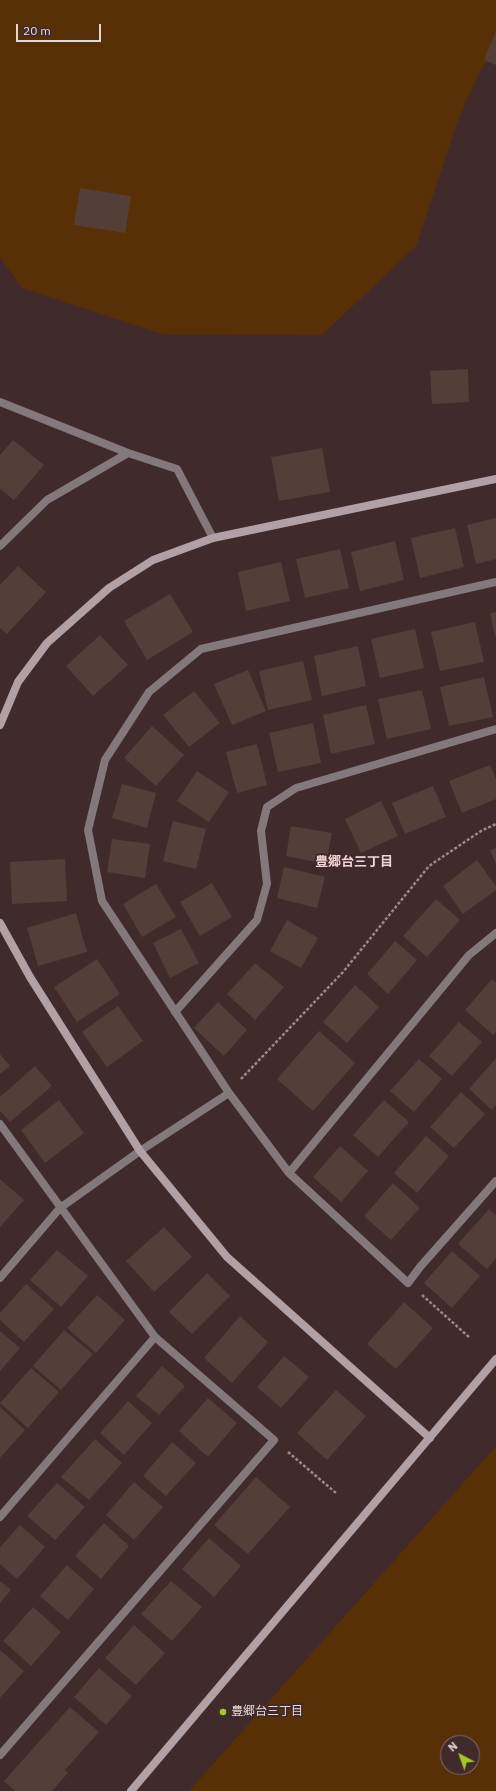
<!DOCTYPE html>
<html>
<head>
<meta charset="utf-8">
<style>
	body { margin:0 }
	#map { position:relative; width:496px; height:1791px; overflow:hidden; background:#402a2c; font-family:"IBM Plex Sans",sans-serif }
	canvas { display:block }
	.north { position:absolute; left:440px; top:1735px; width:40px; height:40px; box-sizing:border-box; background:#402a2c; border:1px solid #826f70; border-radius:50%; rotate:319deg; font-size:11px; font-weight:700; line-height:16px; text-align:center; color:#e6d7d7 }
	.north::after { content:''; display:block; margin:auto; width:14px; height:18px; background:#a1c92a; clip-path:polygon(50% 0,100% 100%,50% 72%,0 100%) }
	.scale { position:absolute; left:16px; top:24px; width:85px; height:18px; box-sizing:border-box; border:2px solid #e6d7d7; border-top:0; padding-left:5px; font-size:12px; line-height:14px; white-space:nowrap; color:#e6d7d7; -webkit-text-stroke:3px #402a2c; paint-order:stroke }
</style>
</head>
<body>
<div id="map">
<canvas width="496" height="1791"></canvas>
<div class="north">N</div>
<div class="scale">20 m</div>
</div>
<script>
const g = document.querySelector('canvas').getContext('2d');
g.lineJoin = 'round';
function paint(path, color) { g.fillStyle = color; g.fill(path, 'evenodd'); }
const toPath = rows => new Path2D(rows.map(r => 'M' + r).join(''));
function stroke(path, color, width, dash) { g.strokeStyle = color; g.lineWidth = width; g.lineCap = dash ? 'butt' : 'round'; g.setLineDash(dash || []); g.stroke(path); }
function drawText(font, color, halo, rows, align = 'center') {
  g.font = font + ' "IBM Plex Sans","Noto Sans JP",sans-serif'; g.lineWidth = 3.5; g.setLineDash([]); g.textBaseline = 'middle'; g.strokeStyle = halo; g.fillStyle = color; for (const [text, x, y, turn = 0] of rows) {
    g.save(); g.translate(x, y); g.rotate((+turn || 0) * Math.PI / 180); g.textAlign = isNaN(turn) ? turn : align; if (halo) g.strokeText(text, 0, 0); g.fillText(text, 0, 0); g.restore();
  }
}
paint(toPath([
	[0,0,496,0,496,45,479,73,458,120,416,246,322,335,162,334,22,288,0,258],
	[496,1446,496,1791,189,1791],
	[448,1743,472,1743,472,1767,448,1767]
]), '#592f06');
paint(toPath([
	[496,31,496,65,484,60],
	[80,188,131,196,125,233,74,225],
	[468,369,469,402,432,404,430,371],
	[13,440,44,465,14,500,0,489,0,455],
	[322,448,330,492,279,501,271,457],
	[496,518,496,559,476,564,467,525],
	[455,528,464,567,420,578,411,538],
	[395,541,404,580,360,591,351,552],
	[340,549,349,588,305,598,296,559],
	[281,562,290,601,246,611,238,572],
	[18,566,46,592,7,634,0,628,0,585],
	[170,594,193,632,147,660,124,621],
	[496,612,496,636,495,636,490,613],
	[475,622,484,662,440,671,431,632],
	[415,629,424,668,380,678,371,639],
	[100,635,128,665,93,696,66,666],
	[358,646,366,686,322,696,314,656],
	[303,661,312,700,268,710,259,671],
	[248,670,266,711,232,725,214,684],
	[484,677,493,717,449,726,440,687],
	[422,690,431,729,387,739,378,699],
	[194,691,220,723,189,747,163,715],
	[366,705,375,744,331,754,323,715],
	[313,723,321,763,278,772,269,733],
	[152,726,184,755,156,786,124,758],
	[257,744,267,785,237,793,226,752],
	[490,765,496,779,496,799,462,813,449,781],
	[197,771,229,792,209,822,177,801],
	[122,784,156,793,147,828,112,818],
	[433,786,446,817,405,834,392,803],
	[381,801,398,836,361,853,345,819],
	[173,821,206,829,196,869,163,861],
	[291,826,332,833,326,864,286,856],
	[112,839,150,844,145,878,107,872],
	[496,848,496,864,490,850],
	[65,859,67,901,12,904,10,862],
	[477,860,496,886,496,890,463,914,443,886],
	[284,867,325,877,317,908,277,898],
	[212,883,232,917,200,936,180,902],
	[156,884,176,917,142,937,123,904],
	[436,899,460,920,427,957,403,936],
	[76,913,87,952,38,966,27,928],
	[287,920,318,938,301,968,270,951],
	[181,929,199,963,170,978,153,943],
	[395,941,417,960,388,994,367,974],
	[97,959,120,994,77,1022,54,987],
	[255,963,284,987,255,1020,227,994],
	[492,979,496,983,496,1032,493,1035,465,1010],
	[355,985,379,1007,347,1043,323,1022],
	[218,1002,247,1030,224,1056,194,1028],
	[118,1006,143,1041,107,1067,82,1032],
	[459,1022,482,1042,452,1076,429,1056],
	[319,1031,355,1063,313,1111,277,1079],
	[0,1054,10,1066,0,1074],
	[496,1058,496,1105,492,1110,469,1089],
	[419,1059,442,1079,414,1112,390,1091],
	[35,1066,52,1086,10,1122,0,1111,0,1097],
	[461,1092,485,1114,454,1148,430,1127],
	[59,1100,84,1133,45,1163,21,1130],
	[384,1100,409,1122,378,1157,353,1135],
	[426,1136,449,1156,417,1193,394,1173],
	[340,1146,368,1171,341,1202,313,1177],
	[0,1179,24,1200,0,1227],
	[393,1183,420,1208,391,1240,364,1216],
	[489,1209,496,1215,496,1258,487,1269,458,1244],
	[164,1227,192,1257,154,1292,126,1261],
	[57,1250,88,1276,61,1307,30,1280],
	[452,1251,480,1276,452,1308,424,1283],
	[207,1273,230,1296,192,1334,169,1312],
	[26,1284,54,1309,24,1342,0,1320,0,1313],
	[97,1295,125,1320,96,1353,67,1328],
	[404,1302,433,1328,396,1369,367,1344],
	[240,1316,268,1342,232,1383,204,1358],
	[64,1330,93,1354,61,1390,33,1366],
	[0,1331,20,1348,0,1371],
	[284,1356,309,1377,281,1408,257,1387],
	[162,1366,185,1386,159,1415,136,1396],
	[31,1368,59,1392,28,1428,0,1403],
	[336,1390,366,1416,327,1460,297,1433],
	[208,1398,237,1423,208,1457,179,1431],
	[128,1401,152,1423,124,1455,100,1433],
	[0,1407,25,1430,0,1458],
	[95,1439,122,1463,89,1500,61,1477],
	[172,1442,196,1463,166,1496,143,1476],
	[256,1477,290,1507,248,1554,214,1525],
	[134,1482,163,1507,134,1540,106,1515],
	[57,1483,85,1507,55,1540,27,1516],
	[104,1523,129,1546,101,1579,75,1556],
	[20,1525,45,1547,17,1579,0,1564,0,1547],
	[209,1538,241,1566,214,1597,182,1569],
	[67,1565,94,1589,68,1620,40,1596],
	[0,1581,11,1590,0,1603],
	[171,1581,202,1607,172,1641,141,1614],
	[33,1607,61,1632,31,1666,3,1641],
	[134,1625,165,1653,136,1685,105,1658],
	[0,1650,24,1671,0,1698],
	[99,1668,132,1696,106,1725,74,1697],
	[70,1707,99,1732,65,1770,68,1773,52,1791,15,1791,4,1781]
]), '#543e38');
stroke(toPath([
	[241,1079,343,972,429,866,481,831,496,824],
	[422,1295,470,1338],
	[288,1452,336,1493]
]), '#9b8889', 2.5, [3, 2]);
stroke(toPath([
	[0,402,128,453],
	[0,546,47,500,128,453,177,469,213,538],
	[496,582,201,649,149,692,105,760,88,830,102,901,229,1093,289,1173,408,1283,420,1267,496,1181],
	[175,1012,257,920,267,884,261,831,267,807,296,788,496,729],
	[0,1124,155,1337,274,1440,0,1755],
	[289,1173,469,955,496,933],
	[0,1278,60,1208,140,1151,229,1093],
	[0,1517,155,1337]
]), '#83787c', 8);
stroke(toPath([
	[0,725,18,682,47,643,109,588,153,560,213,538,496,479],
	[0,923,30,977,140,1151,227,1257,430,1438],
	[131,1791,496,1359]
]), '#b2a0a7', 8);
for (const [x, y, r, color] of [
	[223,1712,4,"#a1c92a"]
]) { const dot = new Path2D(); dot.arc(x, y, r, 0, 2 * Math.PI); g.fillStyle = color; g.fill(dot); stroke(dot, '#402a2c', 1.5); }
drawText('12px', '#e6d7d7', '#402a2c', [
	["豊郷台三丁目",231,1712]
], 'left');
drawText('bold 13px', '#f1d3d5', '#402a2c', [
	["豊郷台三丁目",354,862]
]);
</script>
</body>
</html>
